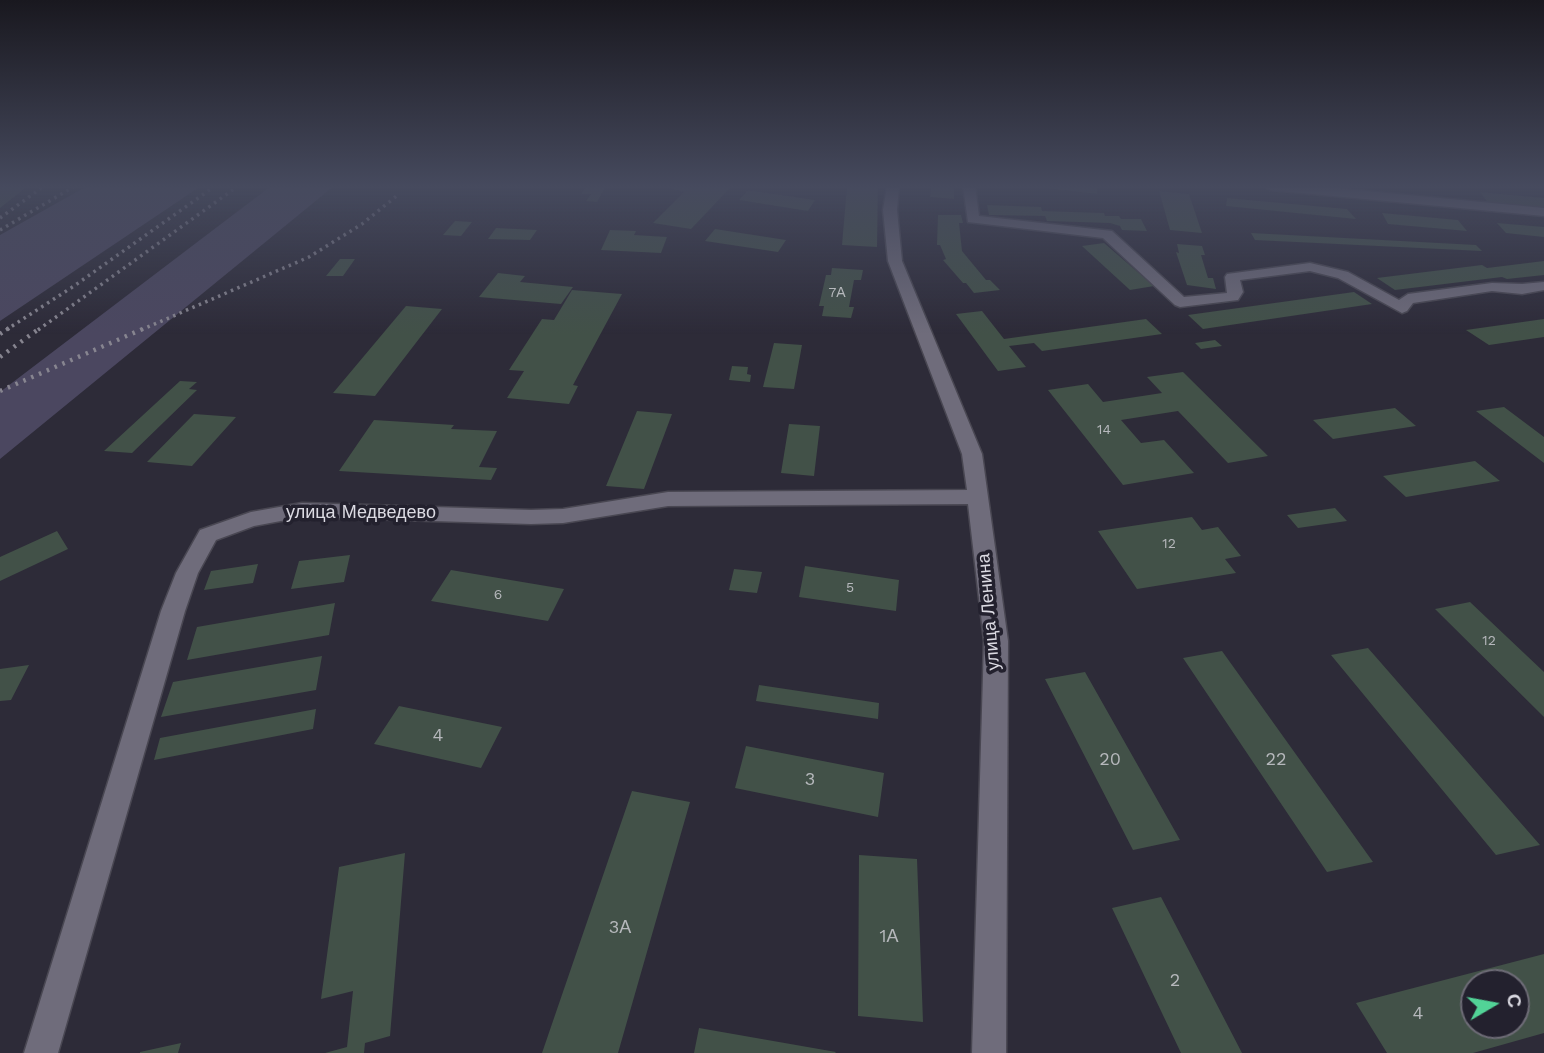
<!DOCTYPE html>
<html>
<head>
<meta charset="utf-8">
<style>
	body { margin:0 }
	#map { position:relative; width:1544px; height:1053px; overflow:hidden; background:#2d2b38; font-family:"Work Sans",sans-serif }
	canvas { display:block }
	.north { position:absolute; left:1460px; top:969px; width:70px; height:70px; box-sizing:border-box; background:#23212e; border:2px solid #6d6b76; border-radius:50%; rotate:80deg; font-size:19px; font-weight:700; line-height:28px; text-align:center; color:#dcdbe3 }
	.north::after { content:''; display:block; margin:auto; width:24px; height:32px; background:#52d397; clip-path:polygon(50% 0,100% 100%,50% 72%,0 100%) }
</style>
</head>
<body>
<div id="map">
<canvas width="1544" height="1053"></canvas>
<div class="north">С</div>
</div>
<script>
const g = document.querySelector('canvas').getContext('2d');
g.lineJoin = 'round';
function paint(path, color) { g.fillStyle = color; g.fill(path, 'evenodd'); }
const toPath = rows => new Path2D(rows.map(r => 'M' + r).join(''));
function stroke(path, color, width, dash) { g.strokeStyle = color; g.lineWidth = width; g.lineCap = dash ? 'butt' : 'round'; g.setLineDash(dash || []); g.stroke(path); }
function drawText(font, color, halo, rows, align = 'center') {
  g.font = font + ' "Work Sans",sans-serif'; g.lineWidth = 7; g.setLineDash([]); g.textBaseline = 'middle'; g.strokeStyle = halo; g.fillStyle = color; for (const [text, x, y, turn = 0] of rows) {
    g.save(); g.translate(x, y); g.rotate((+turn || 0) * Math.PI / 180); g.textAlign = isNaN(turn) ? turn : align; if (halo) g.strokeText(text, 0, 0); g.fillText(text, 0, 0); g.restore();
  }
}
paint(toPath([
	[87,186,201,186,0,321,0,235],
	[271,186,334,186,0,459,0,392]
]), '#4b4760');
paint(toPath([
	[0,186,28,186,0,208],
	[586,186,606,186,597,202,586,201,591,194,581,194],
	[660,186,732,186,691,229,653,223,684,192],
	[847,186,878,186,877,247,842,245],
	[931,186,954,186,954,199,930,197],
	[1044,186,1097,186,1097,194,1044,188],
	[748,190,815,200,808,211,739,200],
	[1159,191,1189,194,1202,233,1170,230],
	[1480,192,1544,198,1544,208,1488,203],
	[1227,198,1347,209,1356,219,1226,206],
	[987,205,1041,207,1042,211,1104,213,1105,216,1119,216,1121,219,1141,219,1147,231,1122,230,1120,226,1110,223,1047,221,1045,216,989,215],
	[1382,213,1458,220,1467,231,1388,224],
	[938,215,961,215,963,223,959,223,962,251,986,280,990,280,1000,290,974,293,966,283,963,283,943,260,946,259,940,245,937,245],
	[455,221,472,222,461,236,443,235],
	[1497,223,1544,227,1544,237,1506,233],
	[496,228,537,230,530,240,488,239],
	[715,229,786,240,778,252,705,241],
	[610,230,636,231,634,235,667,237,661,253,601,250],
	[1251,233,1476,245,1482,251,1255,240],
	[1104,243,1154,286,1130,290,1082,246],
	[1177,244,1202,246,1205,255,1201,255,1208,278,1213,278,1216,289,1187,285,1176,252,1179,253],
	[340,259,355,259,343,276,326,276],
	[1544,261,1544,275,1507,279,1502,277,1395,290,1377,278,1482,265,1487,268],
	[832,268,863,270,861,280,854,280,849,307,854,307,851,318,822,316,824,306,819,306,826,275,831,275],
	[498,273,525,276,520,282,573,287,561,304,479,297],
	[572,290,622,294,573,385,578,386,569,404,507,398,524,371,509,370,542,319,554,320],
	[1354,292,1372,304,1203,329,1188,315],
	[406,306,442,309,375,396,333,393],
	[982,311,1004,339,1146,319,1162,334,1042,351,1034,343,1009,346,1026,367,998,371,956,314],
	[1544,319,1544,337,1489,345,1466,330],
	[1215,340,1222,346,1201,349,1195,343],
	[774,343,802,345,794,389,763,387],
	[732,366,748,367,747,374,751,375,750,382,729,380],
	[1183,372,1268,456,1228,463,1178,411,1121,420,1141,443,1164,440,1194,473,1123,485,1048,390,1088,384,1103,402,1162,393,1147,377],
	[180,381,197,382,189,389,197,390,132,453,104,451],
	[1504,407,1544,437,1544,463,1476,411],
	[1395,408,1416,426,1333,439,1313,420],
	[637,411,672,414,644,489,606,486],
	[194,414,236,417,192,466,147,462],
	[374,420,454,425,451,429,497,431,479,467,497,468,491,480,339,471],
	[789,424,820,426,814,476,781,473],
	[1475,461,1500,481,1406,497,1383,476],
	[1335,508,1347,521,1298,528,1287,515],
	[1192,517,1202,530,1218,527,1241,556,1225,559,1236,573,1137,589,1098,531],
	[57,531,68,549,0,581,0,557],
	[350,555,344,582,291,589,299,561],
	[258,564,253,583,204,590,211,571],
	[805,566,899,580,896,611,799,597],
	[734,569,762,572,757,593,729,590],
	[451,570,564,589,548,621,431,601],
	[1470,602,1544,672,1544,717,1435,609],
	[335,603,329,635,187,660,197,627],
	[1368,648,1540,845,1496,855,1331,655],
	[1222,651,1373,862,1327,872,1183,658],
	[322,656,316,690,161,717,173,682],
	[29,665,11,700,0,701,0,669],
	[1085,672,1180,840,1133,850,1045,679],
	[759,685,879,703,878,719,756,701],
	[399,706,502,727,481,768,374,744],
	[316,709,313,729,154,760,160,738],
	[746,746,884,773,878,817,735,788],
	[632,791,690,802,618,1053,542,1053],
	[405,853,390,1036,365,1043,364,1053,325,1053,347,1047,353,991,321,999,339,867],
	[859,855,917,859,923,1022,858,1016],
	[1161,897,1242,1053,1181,1053,1112,908],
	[1544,954,1544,1033,1473,1053,1387,1053,1356,1003],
	[1474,983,1516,983,1516,1025,1474,1025],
	[699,1028,836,1052,835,1053,694,1053],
	[181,1043,178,1053,140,1053,140,1052]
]), '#425148');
const minor = toPath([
	[887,186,899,186,897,210,902,261,982,454,988,497,1008,641,1006,1053,972,1053,984,641,968,504,668,506,563,523,531,524,302,517,254,526,216,540,198,573,185,611,58,1053,24,1053,161,611,176,573,200,530,251,512,302,503,531,510,563,509,668,492,967,490,962,454,888,261,883,210,887,186],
	[963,186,975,186,979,216,1112,231,1184,297,1227,293,1225,277,1227,274,1310,263,1348,272,1399,300,1408,294,1492,283,1522,284,1544,282,1544,290,1522,294,1492,291,1413,303,1407,311,1402,313,1338,278,1310,271,1240,280,1243,292,1238,300,1180,307,1175,305,1103,238,968,222,963,186],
	[1264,186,1314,186,1544,208,1544,216,1270,190,1264,186]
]);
stroke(minor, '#494752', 3);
paint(minor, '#6f6c7b');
stroke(toPath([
	[0,218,44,186],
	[0,230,75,186],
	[6,330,74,286,215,186],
	[38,330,238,186],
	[141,330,309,257,362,224,399,194]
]), '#878590', 3.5, [2.5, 4.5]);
stroke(toPath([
	[0,334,9,328],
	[0,357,40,328],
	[0,391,145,328]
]), '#878590', 4.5, [2.5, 6]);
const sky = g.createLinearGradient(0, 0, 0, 334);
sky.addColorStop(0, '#19181f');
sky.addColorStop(0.56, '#464a5e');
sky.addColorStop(1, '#464a5e00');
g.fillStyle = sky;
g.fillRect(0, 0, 1544, 334);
drawText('14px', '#b6b8bc', null, [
	["7А",837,293],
	["14",1104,430],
	["12",1169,544],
	["5",850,588],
	["6",498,595],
	["12",1489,641]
]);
drawText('18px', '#dcdbe3', '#23212e', [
	["улица Медведево",361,513],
	["улица Ленина",989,612,-95]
]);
drawText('18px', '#b6b8bc', null, [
	["4",438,736],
	["20",1110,760],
	["22",1276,760],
	["3",810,780],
	["3А",620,928],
	["1А",889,937],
	["2",1175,981],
	["4",1418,1014]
]);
</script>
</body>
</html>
